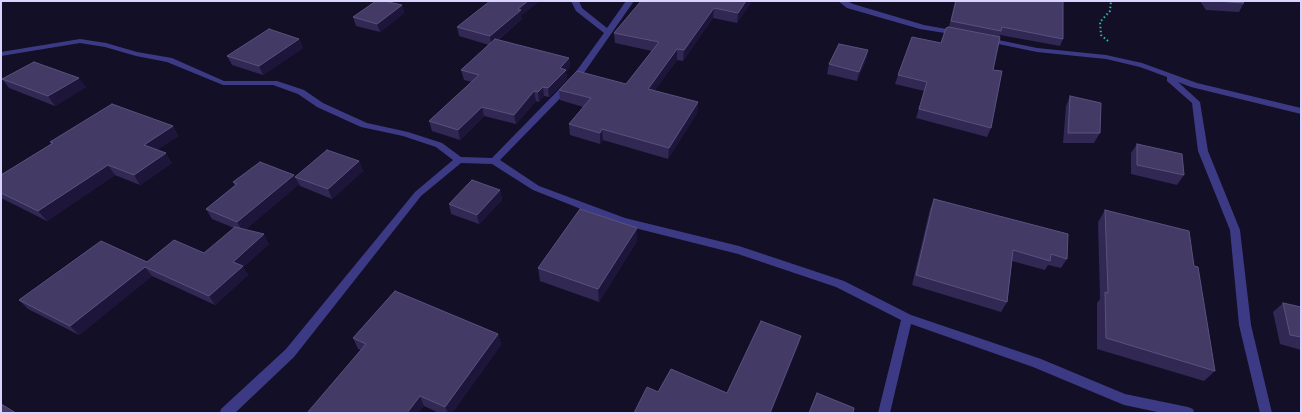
<!DOCTYPE html>
<html>
<head>
<meta charset="utf-8">
<style>
	body { margin:0 }
	#map { position:relative; width:1302px; height:414px; overflow:hidden; background:#130f26; font-family:"IBM Plex Sans",sans-serif }
	canvas { display:block }
	.frame { position:absolute; inset:0; border:2px solid #d9d4ff; pointer-events:none }
</style>
</head>
<body>
<div id="map">
<canvas width="1302" height="414"></canvas>
<div class="frame"></div>
</div>
<script>
const g = document.querySelector('canvas').getContext('2d');
g.lineJoin = 'round';
const toPath = rows => new Path2D(rows.map(r => 'M' + r).join(''));
function stroke(path, color, width, dash) { g.strokeStyle = color; g.lineWidth = width; g.lineCap = dash ? 'butt' : 'round'; g.setLineDash(dash || []); g.stroke(path); }
function paint(path, color) { g.fillStyle = color; g.fill(path, 'evenodd'); }
stroke(toPath([
	[1108,41,1101,35,1100,22,1110,11,1111,1]
]), '#2fb8b0', 2, [1.5, 2.5]);
paint(toPath([
	[571,1,579,1,582,8,607,28,626,1,634,1,581,77,500,160,539,186,625,218,739,246,844,281,911,315,1041,359,1125,394,1188,407,1193,409,1194,413,1162,413,1124,405,1033,367,911,324,890,413,878,413,901,320,836,287,738,254,619,224,533,190,492,164,461,163,421,196,294,357,235,413,220,413,221,409,286,349,415,192,453,160,436,147,403,136,361,127,317,107,298,94,273,85,223,85,167,62,136,56,105,47,80,43,1,56,1,52,80,39,106,43,137,52,172,58,224,81,277,81,304,90,323,103,367,123,408,132,442,143,461,157,492,158,575,73,604,33,576,11,571,1],
	[838,1,847,1,853,4,924,25,957,31,961,33,957,35,920,29,847,8,838,1],
	[984,37,1037,48,1106,55,1142,63,1197,83,1301,108,1301,114,1191,87,1178,82,1200,102,1208,151,1240,230,1251,325,1272,413,1260,413,1239,325,1230,230,1198,151,1192,103,1167,81,1167,77,1140,67,1106,59,1037,52,984,41,984,37]
]), '#3d3a85');
paint(toPath([
	[641,1,752,1,737,23,713,18,683,61,677,60,654,91,698,102,697,113,668,159,603,140,600,144,570,135,569,124,583,107,560,100,559,90,626,84,652,51,615,43,614,33],
	[955,1,1063,1,1063,39,1060,46,1000,35,993,70,991,128,987,137,916,118,924,91,895,84,898,75,941,43,949,27],
	[1200,1,1242,1,1244,3,1239,12,1206,10],
	[402,5,404,13,380,32,356,26,353,17],
	[521,16,522,19,498,40,569,58,570,67,566,72,567,79,549,97,544,96,539,102,536,101,516,124,484,116,460,140,432,131,429,121,472,82,464,80,461,70,489,45,459,36,457,27],
	[299,39,303,48,263,75,232,65,227,56],
	[868,50,866,60,857,81,827,74,829,64],
	[2,79,86,87,55,106,9,88],
	[1070,96,1100,133,1094,143,1063,143,1066,106],
	[173,126,178,136,157,150,172,163,140,185,115,175,47,221,1,198,1,175,52,144,50,142],
	[1137,144,1184,175,1177,185,1131,174,1131,153],
	[359,161,363,171,332,199,300,186,299,184,245,230,269,244,243,267,248,275,215,305,152,276,79,335,28,309,19,300,147,262,204,253,234,228,212,219,206,209,235,186,233,182,294,175,295,177],
	[500,190,502,200,479,224,451,214,449,204],
	[934,199,1067,259,1061,268,1048,265,1045,270,1012,261,1007,302,1001,312,912,285,930,209],
	[1105,210,1194,266,1215,371,1204,381,1097,349,1097,303,1100,299,1098,222],
	[637,241,599,302,540,281,538,268],
	[1283,303,1301,307,1301,350,1280,344,1273,312],
	[498,334,501,345,452,413,439,413,424,406,361,350,358,349,353,338]
]), '#312854');
paint(toPath([
	[528,1,540,1,521,16,522,19,491,45,490,36,518,9],
	[746,1,752,1,737,23,738,13],
	[402,5,404,13,380,32,377,24],
	[714,8,713,18,683,61,684,50],
	[299,39,303,48,263,75,259,66],
	[677,49,677,60,648,100,648,89],
	[868,50,866,60,857,81,859,72],
	[569,58,570,67,566,72,567,79,549,97,548,88,560,68],
	[79,78,86,87,55,106,48,96],
	[543,87,544,96,539,102,538,92],
	[534,91,536,101,516,124,514,115],
	[698,102,697,113,668,159,669,148],
	[482,107,484,116,460,140,458,130],
	[173,126,178,136,150,155,144,145],
	[602,129,603,140,600,144,600,133],
	[166,153,172,163,140,185,134,175],
	[359,161,363,171,332,199,328,189],
	[108,165,115,175,47,221,38,211],
	[294,175,299,184,243,232,237,222],
	[500,190,502,200,479,224,477,215],
	[637,228,637,241,599,302,598,289],
	[264,234,269,244,243,267,248,275,215,305,209,296,233,262],
	[145,267,152,276,79,335,70,326],
	[498,334,501,345,452,413,448,413,445,407],
	[801,336,799,345,771,413,770,413],
	[420,396,424,406,419,413,407,413]
]), '#1d163a');
const building = toPath([
	[376,1,384,1,402,5,377,24,353,17,376,1],
	[490,1,528,1,518,9,521,10,490,36,457,27,490,1],
	[641,1,746,1,738,13,714,8,684,50,677,49,648,89,698,102,669,148,602,129,600,133,569,124,591,98,559,90,577,71,626,84,659,42,614,33,641,1],
	[956,1,1063,1,1063,39,1002,27,1001,31,951,21,956,1],
	[1216,1,1242,1,1244,3,1216,1],
	[949,27,1000,37,993,70,1002,71,991,128,919,109,927,82,898,75,912,37,941,43,946,28,949,27],
	[269,29,299,39,259,66,227,56,269,29],
	[495,39,569,58,560,68,566,70,548,88,543,87,538,92,534,91,514,115,482,107,458,130,429,121,479,75,461,70,495,39],
	[839,44,868,50,859,72,829,64,839,44],
	[34,62,79,78,48,96,2,79,34,62],
	[1070,96,1101,103,1100,133,1068,133,1070,96],
	[112,104,173,126,144,145,166,153,134,175,108,165,38,211,1,193,1,175,53,143,50,142,112,104],
	[1137,144,1182,154,1184,175,1137,165,1137,144],
	[327,150,359,161,328,189,295,177,327,150],
	[260,162,294,175,237,222,206,209,237,184,233,182,260,162],
	[472,180,500,190,477,215,449,204,472,180],
	[934,199,1068,234,1067,259,1051,254,1050,261,1013,250,1007,302,916,275,934,199],
	[580,209,637,228,598,289,538,268,580,209],
	[1105,210,1189,231,1194,266,1198,267,1215,371,1106,338,1105,292,1108,293,1105,210],
	[235,227,264,234,233,262,243,266,209,296,145,267,70,326,19,300,101,241,147,262,174,240,204,253,235,227],
	[395,291,498,334,445,407,420,396,407,413,307,413,366,344,353,338,395,291],
	[1283,303,1301,307,1301,337,1290,335,1283,303],
	[761,321,801,336,770,413,634,413,647,387,658,392,671,369,727,393,761,321],
	[817,393,854,408,853,413,809,413,817,393],
	[1,404,16,413,1,413,1,404]
]);
paint(building, '#433a66');
stroke(building, '#5a527e', 1);
</script>
</body>
</html>
